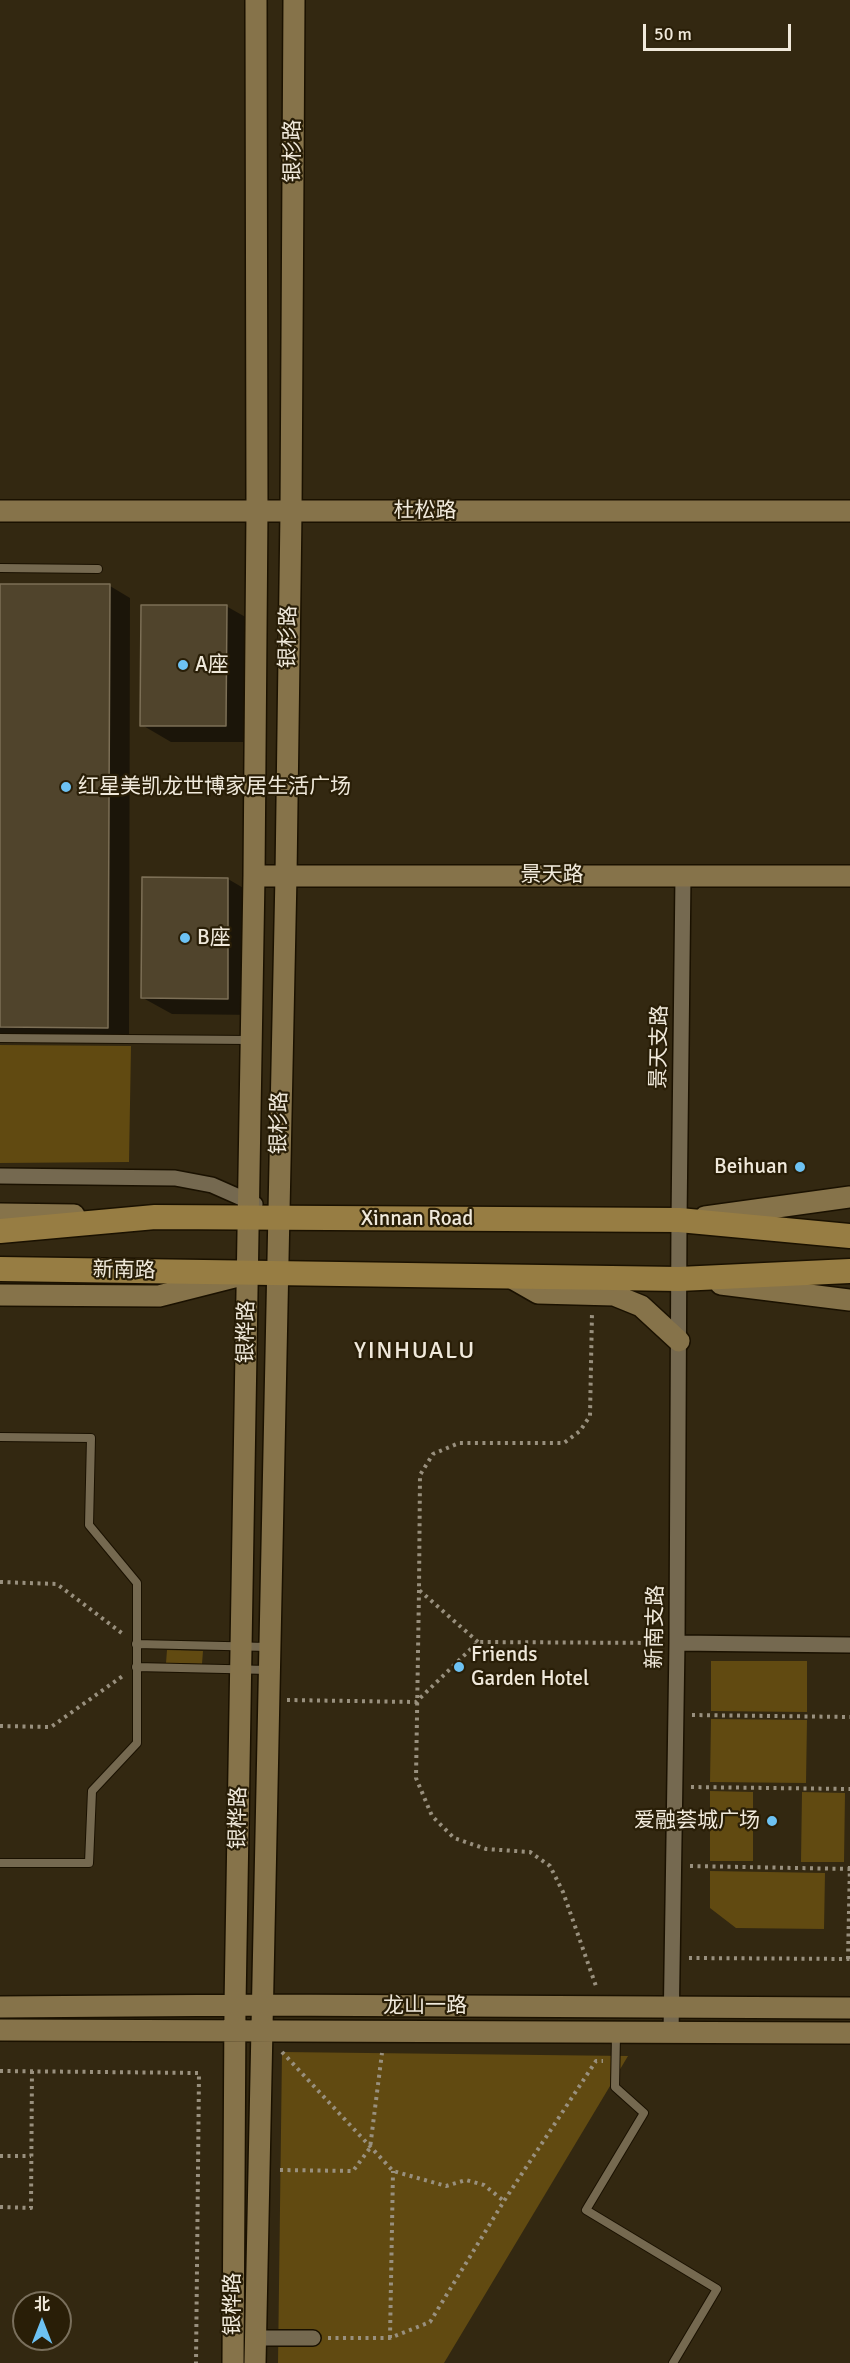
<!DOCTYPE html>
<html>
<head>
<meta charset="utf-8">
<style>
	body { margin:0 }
	#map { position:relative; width:850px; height:2363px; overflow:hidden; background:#332811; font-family:Signika,"Noto Sans SC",sans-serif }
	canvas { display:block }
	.north { position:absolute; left:12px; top:2291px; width:60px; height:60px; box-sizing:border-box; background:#291e07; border:2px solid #796f5c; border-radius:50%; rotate:0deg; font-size:16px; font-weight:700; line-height:24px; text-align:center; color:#f0e9db }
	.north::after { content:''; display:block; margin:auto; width:21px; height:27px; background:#6dc2f3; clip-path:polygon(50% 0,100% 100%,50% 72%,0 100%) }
	.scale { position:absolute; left:643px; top:24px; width:148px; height:27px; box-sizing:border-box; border:3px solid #f0e9db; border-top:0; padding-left:8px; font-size:18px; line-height:21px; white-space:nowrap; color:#f0e9db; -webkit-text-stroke:4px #291e07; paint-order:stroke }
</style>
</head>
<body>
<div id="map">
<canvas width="850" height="2363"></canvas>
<div class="north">北</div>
<div class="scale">50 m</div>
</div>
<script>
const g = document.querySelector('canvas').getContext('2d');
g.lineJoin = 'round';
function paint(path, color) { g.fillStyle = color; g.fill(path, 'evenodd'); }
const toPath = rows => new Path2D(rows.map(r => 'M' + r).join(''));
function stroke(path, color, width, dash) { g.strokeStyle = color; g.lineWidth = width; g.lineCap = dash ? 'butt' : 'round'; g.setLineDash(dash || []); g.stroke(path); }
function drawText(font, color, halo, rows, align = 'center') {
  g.font = font + ' Signika,"Noto Sans SC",sans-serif'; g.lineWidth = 4.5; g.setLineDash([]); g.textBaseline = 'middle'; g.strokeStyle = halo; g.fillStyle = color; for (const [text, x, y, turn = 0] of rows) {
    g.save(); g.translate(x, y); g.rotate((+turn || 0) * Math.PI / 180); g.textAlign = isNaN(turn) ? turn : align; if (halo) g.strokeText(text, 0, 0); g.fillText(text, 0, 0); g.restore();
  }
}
paint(toPath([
	[0,1045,131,1046,129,1162,0,1163],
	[167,1650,203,1651,202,1664,166,1663],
	[711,1661,807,1661,807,1712,711,1711],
	[711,1719,807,1720,806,1783,710,1782],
	[710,1791,753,1792,753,1861,710,1861],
	[802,1792,845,1793,844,1862,801,1862],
	[710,1871,825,1873,824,1929,736,1928,710,1908],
	[282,2052,628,2056,444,2363,278,2363]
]), '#614a11');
paint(toPath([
	[0,585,110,586,130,598,129,1039,0,1039],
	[226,606,256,623,255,742,171,742,142,725],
	[228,879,257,896,257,1015,172,1014,143,998]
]), '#0007');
const building = toPath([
	[0,584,110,584,108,1028,0,1027,0,584],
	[141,605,227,605,226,726,140,726,141,605],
	[142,877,228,878,228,999,141,998,142,877]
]);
paint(building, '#50442c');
stroke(building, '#7c6f56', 1.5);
const lane = toPath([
	[0,568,98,569],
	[0,1038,250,1040],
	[0,1437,91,1438,89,1525,137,1583,137,1743,92,1791,89,1863,0,1863],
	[136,1644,268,1647],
	[136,1667,269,1670],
	[616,2035,615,2087,644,2113,586,2210,717,2289,673,2363]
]);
const street = toPath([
	[0,1176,175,1178,212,1185,255,1204],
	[677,1643,850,1645],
	[671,2034,677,1643,679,1220,683,875],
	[256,2338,313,2338]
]);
const secondary = toPath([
	[0,511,850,511],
	[254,876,850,876],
	[0,1214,74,1215],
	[705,1217,850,1197],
	[510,1277,538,1293,614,1295,641,1306,679,1341],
	[721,1284,850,1300],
	[0,1295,159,1296,234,1277],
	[0,2007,262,2005,850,2008],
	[0,2030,850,2033],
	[233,2363,235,2005,254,876,257,511,256,0],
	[255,2363,286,875,291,512,294,0]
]);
const primary = toPath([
	[0,1231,155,1217,679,1220,850,1236],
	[0,1269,679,1279,850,1271]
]);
stroke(lane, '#1a1100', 10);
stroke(street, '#1a1100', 18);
stroke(secondary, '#1a1100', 24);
stroke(primary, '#1a1100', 27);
stroke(toPath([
	[0,1582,57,1584,123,1634],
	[419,1590,416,1778,432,1816,454,1838,486,1849,530,1852,550,1866,563,1892,597,1989],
	[478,1642,419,1590,420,1475,433,1454,459,1443,564,1443,580,1431,590,1416,592,1313],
	[287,1700,416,1702,478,1642,661,1643],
	[692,1715,850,1717],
	[0,1726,51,1727,124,1675],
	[691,1787,850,1789],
	[690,1866,850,1869],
	[689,1958,850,1959],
	[848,1959,850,1862],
	[282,2052,393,2171,446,2186,466,2180,484,2185,504,2201],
	[0,2071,199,2073,196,2363],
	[0,2156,31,2156],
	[280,2170,353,2171,370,2148,382,2053],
	[0,2207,31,2208,32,2071],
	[328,2338,390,2338,430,2322,504,2201,596,2061,603,2061],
	[390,2338,393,2171]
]), '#99907e', 4, [3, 4.5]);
stroke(lane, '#756950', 8);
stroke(street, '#756950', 15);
stroke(secondary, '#86734a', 21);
stroke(primary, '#977d43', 24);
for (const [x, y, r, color] of [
	[183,665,6,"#6dc2f3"],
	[66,787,6,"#6dc2f3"],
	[185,938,6,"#6dc2f3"],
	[800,1167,6,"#6dc2f3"],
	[459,1667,6,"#6dc2f3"],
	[772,1821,6,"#6dc2f3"]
]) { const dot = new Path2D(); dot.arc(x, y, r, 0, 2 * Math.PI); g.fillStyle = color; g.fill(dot); stroke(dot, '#291e07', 2); }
drawText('21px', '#f0e9db', '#291e07', [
	["银杉路",293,151,-90],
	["杜松路",425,511],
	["银杉路",289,637,-89],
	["景天路",552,875],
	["景天支路",660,1047,-89],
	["银杉路",280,1123,-89],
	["Xinnan Road",417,1219],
	["新南路",124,1271,1],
	["银桦路",247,1332,-89],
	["新南支路",656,1627,-89],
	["银桦路",239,1818,-89],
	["龙山一路",425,2006],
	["银桦路",233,2304,-90]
]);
drawText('21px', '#f0e9db', '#291e07', [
	["A座",195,665],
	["红星美凯龙世博家居生活广场",78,787],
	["B座",197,938],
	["Beihuan",788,1167,"right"],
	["Friends",471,1655],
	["Garden Hotel",471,1679],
	["爱融荟城广场",760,1821,"right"]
], 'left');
g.letterSpacing = '1.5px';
drawText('24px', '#f0e9db', '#291e07', [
	["YINHUALU",415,1352]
]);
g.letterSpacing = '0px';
</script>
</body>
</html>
